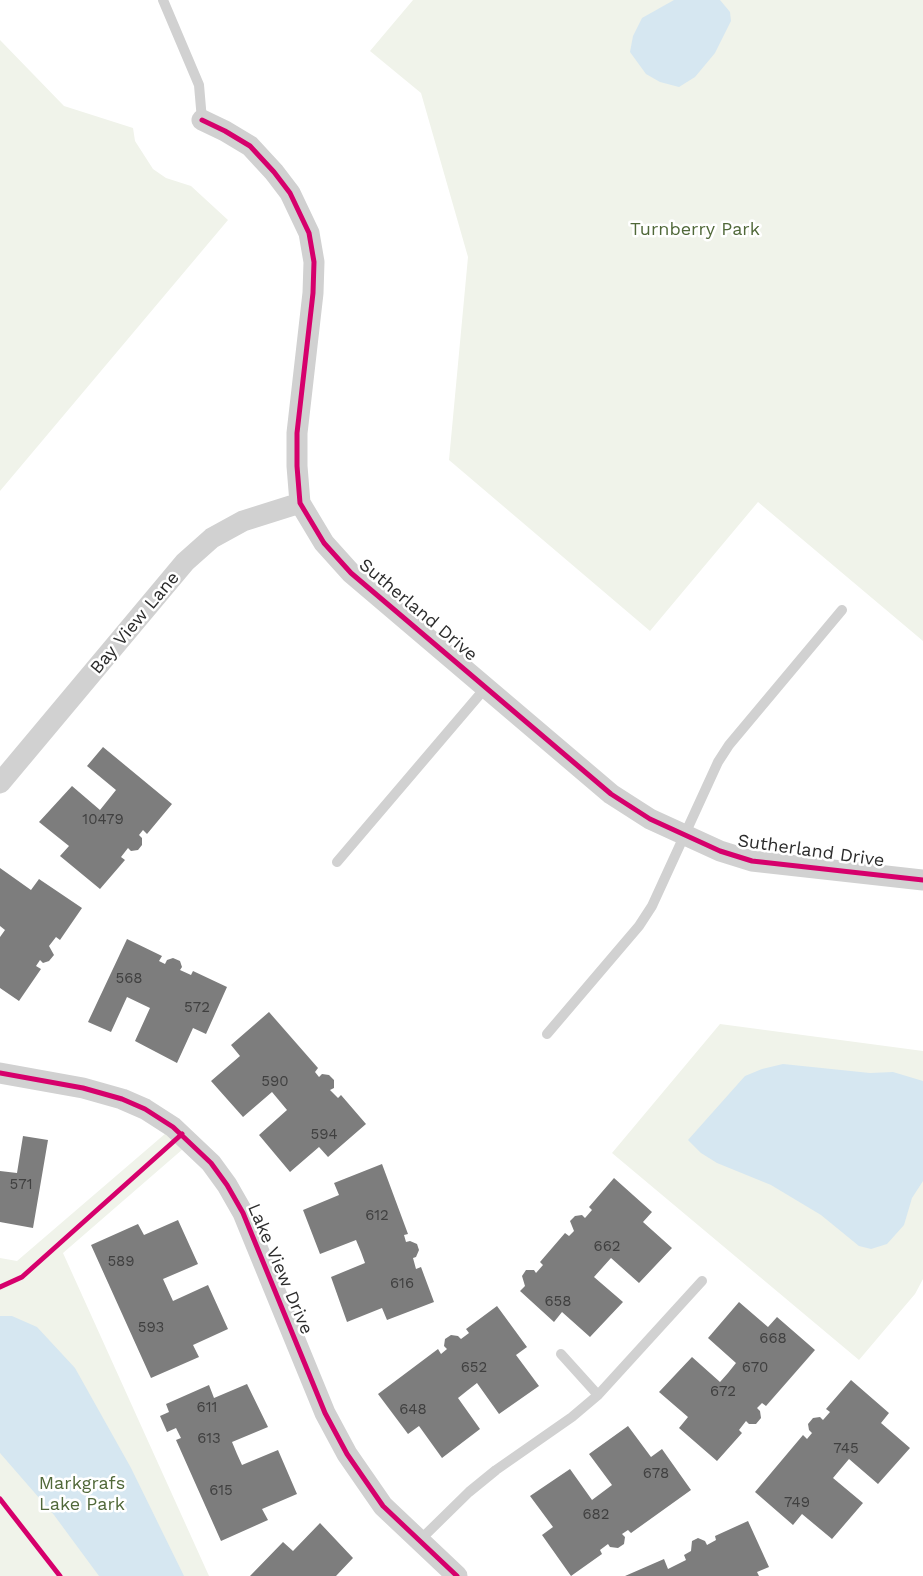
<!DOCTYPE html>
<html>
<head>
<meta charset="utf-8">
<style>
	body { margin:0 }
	canvas { display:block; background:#fff }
</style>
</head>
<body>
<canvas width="923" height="1576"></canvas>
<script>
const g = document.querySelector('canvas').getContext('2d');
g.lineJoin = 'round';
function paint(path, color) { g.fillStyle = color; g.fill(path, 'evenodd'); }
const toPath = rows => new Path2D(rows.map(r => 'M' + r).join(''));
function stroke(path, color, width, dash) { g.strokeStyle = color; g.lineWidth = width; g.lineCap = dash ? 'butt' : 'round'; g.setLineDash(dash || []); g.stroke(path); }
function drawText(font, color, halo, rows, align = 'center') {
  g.font = font + ' "Work Sans",sans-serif'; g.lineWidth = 5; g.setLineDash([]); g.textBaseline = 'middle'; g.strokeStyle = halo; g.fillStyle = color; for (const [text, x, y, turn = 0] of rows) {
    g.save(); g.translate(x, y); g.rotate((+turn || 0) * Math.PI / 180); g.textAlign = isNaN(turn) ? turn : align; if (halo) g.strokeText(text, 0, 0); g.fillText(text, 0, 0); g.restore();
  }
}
paint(toPath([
	[413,0,923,0,923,641,758,502,650,631,449,460,468,257,421,93,370,51],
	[0,40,64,106,133,128,135,141,153,169,166,178,191,186,228,220,0,491],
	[720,1024,923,1051,923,1279,915,1294,859,1360,612,1153],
	[173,1127,191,1142,63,1253,209,1576,0,1576,0,1258,17,1261]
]), '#f0f3ea');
paint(toPath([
	[674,0,720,0,730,12,731,21,715,53,695,77,679,87,660,82,646,74,630,52,633,36,642,18],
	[783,1064,870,1073,893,1072,923,1081,923,1181,912,1198,904,1225,887,1244,871,1249,859,1246,821,1215,771,1185,717,1163,701,1153,688,1140,745,1076,762,1069],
	[0,1316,12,1316,37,1327,75,1368,131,1468,184,1576,99,1576,54,1515,0,1453]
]), '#d6e7f1');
paint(toPath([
	[103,747,172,804,147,834,143,830,139,835,142,838,142,845,138,850,131,851,128,848,121,857,125,860,100,889,60,856,69,846,39,822,72,786,100,810,116,790,87,766],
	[0,868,31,890,39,879,82,908,60,940,56,937,49,946,54,955,49,961,43,963,40,960,36,966,41,969,19,1001,0,988,0,937,5,930,0,926],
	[127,939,162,956,159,961,165,964,167,960,173,958,180,961,182,967,180,970,191,975,193,971,227,987,206,1034,193,1028,177,1063,135,1041,150,1008,127,997,111,1032,88,1022],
	[269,1012,318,1068,315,1072,319,1077,322,1074,329,1075,334,1080,334,1088,330,1090,338,1098,341,1095,366,1124,328,1157,319,1147,290,1172,259,1135,287,1110,272,1092,243,1117,211,1081,240,1056,231,1045],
	[23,1136,48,1140,33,1228,0,1222,0,1171,17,1173],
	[382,1164,408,1234,404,1235,406,1242,410,1241,417,1244,419,1250,416,1257,413,1258,416,1269,421,1267,434,1302,387,1320,382,1308,347,1322,331,1277,365,1263,361,1252,356,1240,320,1254,303,1210,339,1195,334,1183],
	[614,1178,652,1212,643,1222,672,1248,639,1283,611,1258,594,1277,623,1302,590,1337,562,1312,554,1322,520,1291,525,1286,522,1276,526,1270,534,1270,536,1273,543,1265,540,1262,565,1233,569,1236,574,1231,570,1221,575,1216,582,1215,585,1218,592,1210,589,1207],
	[178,1220,198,1264,163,1279,173,1301,208,1285,228,1329,193,1345,199,1357,151,1378,91,1245,138,1224,144,1235],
	[739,1302,768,1327,777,1317,815,1350,766,1406,762,1403,757,1408,760,1411,761,1418,756,1424,749,1424,746,1421,739,1430,742,1433,717,1461,679,1428,688,1417,659,1392,692,1357,720,1382,728,1373,736,1363,708,1338],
	[497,1306,527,1347,516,1355,539,1386,499,1414,477,1383,468,1390,458,1398,480,1429,442,1458,419,1426,408,1434,378,1394,438,1349,441,1354,447,1349,444,1346,445,1339,451,1335,458,1336,461,1339,469,1333,466,1329],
	[851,1380,889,1413,881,1423,910,1448,878,1484,849,1459,833,1478,863,1503,832,1539,802,1514,793,1525,755,1492,803,1435,807,1439,812,1433,809,1430,808,1424,813,1418,820,1417,823,1420,830,1412,826,1409],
	[247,1384,268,1427,232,1442,237,1454,242,1465,278,1450,297,1494,262,1509,268,1520,221,1541,176,1440,181,1438,176,1428,167,1432,160,1416,169,1412,166,1404,209,1385,214,1398],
	[628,1426,651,1457,662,1449,691,1490,631,1533,628,1530,622,1534,625,1537,624,1544,618,1548,610,1547,608,1544,600,1550,602,1554,571,1576,542,1535,553,1527,530,1496,570,1469,592,1500,612,1485,589,1454],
	[748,1521,769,1567,757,1572,759,1576,625,1576,664,1559,668,1569,686,1560,684,1555,691,1551,692,1541,698,1538,705,1541,707,1545,716,1540,715,1536],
	[320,1523,353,1558,336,1576,250,1576,283,1542,293,1551]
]), '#7d7d7d');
stroke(toPath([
	[163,0,199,85,202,120],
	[337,862,487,686],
	[547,1034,639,926,652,906,718,762,729,745,842,610],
	[561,1354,598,1395],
	[419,1541,469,1492,496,1470,572,1417,598,1395,702,1281]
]), '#d1d1d1', 10);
stroke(toPath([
	[202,120,225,131,250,146,274,172,290,193,309,233,314,262,313,293,297,433,297,466,300,503,324,543,351,573,611,794,650,819,720,851,752,861,923,880],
	[0,783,185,562,212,538,243,521,300,503],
	[0,1073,83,1088,122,1099,145,1109,173,1127,211,1163,227,1185,243,1213,325,1413,347,1454,383,1506,457,1576]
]), '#d1d1d1', 21);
stroke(toPath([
	[202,120,225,131,250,146,274,172,290,193,309,233,314,262,313,293,297,433,297,466,300,503,324,543,351,573,611,794,650,819,720,851,752,861,923,880],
	[0,1073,83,1088,122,1099,145,1109,173,1127,211,1163,227,1185,243,1213,325,1413,347,1454,383,1506,457,1576],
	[0,1287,22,1277,182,1134],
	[0,1499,60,1576]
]), '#d6006c', 5);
drawText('15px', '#404040', null, [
	["10479",103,820],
	["568",129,979],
	["572",197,1008],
	["590",275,1082],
	["594",324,1135],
	["571",21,1185],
	["612",377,1216],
	["662",607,1247],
	["589",121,1262],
	["616",402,1284],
	["658",558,1302],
	["593",151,1328],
	["668",773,1339],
	["652",474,1368],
	["670",755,1368],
	["672",723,1392],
	["611",207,1408],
	["648",413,1410],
	["613",209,1439],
	["745",846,1449],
	["678",656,1474],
	["615",221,1491],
	["749",797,1503],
	["682",596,1515]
]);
drawText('18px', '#506839', '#fff', [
	["Turnberry Park",695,230],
	["Markgrafs",82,1484],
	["Lake Park",82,1505]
]);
drawText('18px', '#2c2c2c', '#fff', [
	["Sutherland Drive",418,610,40],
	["Bay View Lane",135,623,-50],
	["Sutherland Drive",811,851,8],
	["Lake View Drive",280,1269,67]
]);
</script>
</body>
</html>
